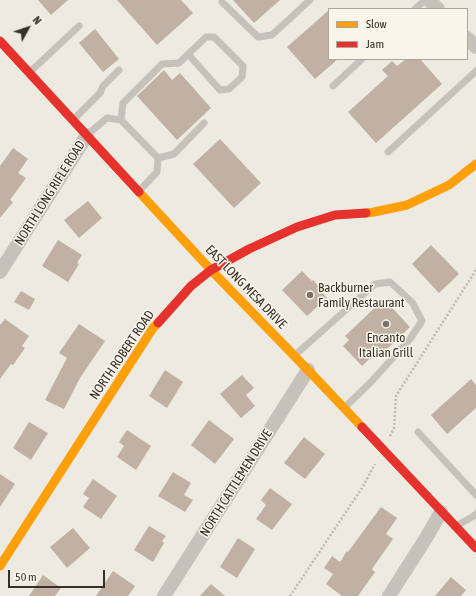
<!DOCTYPE html>
<html>
<head>
<meta charset="utf-8">
<style>
	body { margin:0 }
	#map { position:relative; width:476px; height:596px; overflow:hidden; background:#edeae2; font-family:"Asap Condensed",sans-serif }
	canvas { display:block }
	.legend { position:absolute; left:328px; top:8px; width:140px; height:52px; box-sizing:border-box; background:#f9f5ea; border:1px solid #aba69d; margin:0; padding:5px 7px; list-style:none; font-size:12px; color:#373029 }
	.legend li { display:flex; align-items:center; gap:8px; height:20px }
	.legend b { width:20px; border:1px solid #aba69d }
	.north { position:absolute; left:8px; top:8px; width:40px; height:40px; -webkit-text-stroke:3px #f9f5ea; paint-order:stroke; rotate:50deg; font-size:11px; font-weight:700; line-height:16px; text-align:center; color:#373029 }
	.north::after { content:''; display:block; margin:auto; width:14px; height:18px; background:#373029; clip-path:polygon(50% 0,100% 100%,50% 72%,0 100%) }
	.scale { position:absolute; left:8px; top:570px; width:97px; height:18px; box-sizing:border-box; border:2px solid #373029; border-top:0; padding-left:5px; font-size:12px; line-height:14px; white-space:nowrap; color:#373029; -webkit-text-stroke:3px #f9f5ea; paint-order:stroke }
</style>
</head>
<body>
<div id="map">
<canvas width="476" height="596"></canvas>
<ul class="legend">
<li><b style="height:5px;background:#ff9f0a"></b>Slow</li>
<li><b style="height:5px;background:#e5322d"></b>Jam</li>
</ul>
<div class="north">N</div>
<div class="scale">50 m</div>
</div>
<script>
const g = document.querySelector('canvas').getContext('2d');
g.lineJoin = 'round';
function paint(path, color) { g.fillStyle = color; g.fill(path, 'evenodd'); }
const toPath = rows => new Path2D(rows.map(r => 'M' + r).join(''));
function stroke(path, color, width, dash) { g.strokeStyle = color; g.lineWidth = width; g.lineCap = dash ? 'butt' : 'round'; g.setLineDash(dash || []); g.stroke(path); }
function drawText(font, color, halo, rows, align = 'center') {
  g.font = font + ' "Asap Condensed",sans-serif'; g.lineWidth = 3; g.setLineDash([]); g.textBaseline = 'middle'; g.strokeStyle = halo; g.fillStyle = color; for (const [text, x, y, turn = 0] of rows) {
    g.save(); g.translate(x, y); g.rotate((+turn || 0) * Math.PI / 180); g.textAlign = isNaN(turn) ? turn : align; if (halo) g.strokeText(text, 0, 0); g.fillText(text, 0, 0); g.restore();
  }
}
paint(toPath([
	[38,0,68,0,51,15],
	[117,0,181,0,193,13,157,45],
	[233,0,280,0,254,23],
	[329,10,329,59,338,59,315,79,287,47],
	[95,29,119,59,103,72,79,43],
	[406,59,420,59,442,84,376,143,348,112,388,76,382,70,392,61,397,66],
	[164,70,172,80,180,73,211,108,177,140,137,96],
	[220,139,261,183,234,208,193,164],
	[13,148,28,159,18,173,26,178,10,200,13,202,0,218,0,166],
	[88,201,102,218,79,238,64,220],
	[58,240,82,255,77,263,79,264,68,282,42,266],
	[431,245,459,274,439,293,412,264],
	[302,271,312,281,313,280,322,290,321,291,327,298,307,316,282,290],
	[21,291,35,299,29,310,14,302],
	[384,299,410,327,383,353,380,349,362,366,343,346,349,340,345,336],
	[5,319,29,336,22,346,25,348,13,365,11,364,0,379,0,325],
	[79,324,105,341,80,378,64,409,45,400,67,358,59,353],
	[165,370,183,382,167,408,149,396],
	[242,375,254,388,246,395,255,406,241,418,220,394],
	[471,379,476,385,476,408,447,434,431,415],
	[209,420,234,439,215,464,191,445],
	[29,422,48,433,31,460,13,448],
	[127,430,151,446,136,470,117,457,124,446,119,442],
	[304,437,325,454,305,479,284,463],
	[173,472,191,483,184,495,193,500,185,512,158,496],
	[0,474,15,484,0,507],
	[93,479,117,496,101,519,83,507,89,498,83,494],
	[270,488,292,504,272,530,256,519,266,505,261,500],
	[381,507,397,518,386,534,393,539,372,569,375,572,358,596,342,596,326,584,333,574,324,568,332,556,340,562,347,551,348,552],
	[149,526,166,536,162,541,164,543,153,562,134,550],
	[73,528,90,548,67,568,50,547],
	[238,538,255,549,237,578,220,567],
	[113,571,135,586,128,596,96,596],
	[43,575,61,588,55,596,29,596],
	[451,577,466,590,461,596,435,596],
	[211,584,225,596,200,596]
]), '#c0b1a4');
stroke(toPath([
	[390,436,394,428,396,396,476,270],
	[290,596,362,488,375,464]
]), '#bfbab3', 2.5, [2, 2]);
stroke(toPath([
	[222,0,222,2,258,37,272,35,310,0],
	[415,9,425,0],
	[30,72,79,26],
	[333,86,362,59],
	[73,120,100,93,103,86,119,70],
	[121,120,123,103,162,64,179,63,206,37,214,37,243,66,242,77,229,89,220,90,188,54],
	[87,135,107,118,121,120,158,158,157,172,139,191],
	[388,152,476,71],
	[158,158,174,154,204,123],
	[294,356,375,284,390,282,412,302,422,321,410,339,370,383,344,408],
	[418,432,476,495],
	[456,526,472,517,476,514]
]), '#c6c2bb', 7);
stroke(toPath([
	[429,0,438,9],
	[467,38,476,47],
	[0,272,87,135],
	[164,596,308,370],
	[389,596,426,538,441,512]
]), '#c6c2bb', 14);
stroke(toPath([
	[139,192,211,270,308,370,362,427],
	[366,213,374,212,407,205,449,185,476,164],
	[0,566,153,328,158,323]
]), '#ff9f0a', 9);
stroke(toPath([
	[0,41,139,192],
	[158,323,191,286,211,270,249,249,297,227,335,215,366,213],
	[362,427,476,548]
]), '#e5322d', 9);
for (const [x, y, r, color] of [
	[310,295,4,"#77716a"],
	[386,324,4,"#77716a"]
]) { const dot = new Path2D(); dot.arc(x, y, r, 0, 2 * Math.PI); g.fillStyle = color; g.fill(dot); stroke(dot, '#f9f5ea', 1.5); }
drawText('13px', '#373029', '#f9f5ea', [
	["NORTH LONG RIFLE ROAD",50,193,-58],
	["EAST LONG MESA DRIVE",246,287,46],
	["NORTH ROBERT ROAD",122,355,-56],
	["NORTH CATTLEMEN DRIVE",236,483,-58]
]);
drawText('13px', '#373029', '#f9f5ea', [
	["Backburner",318,288],
	["Family Restaurant",318,303],
	["Encanto",386,338,"center"],
	["Italian Grill",386,353,"center"]
], 'left');
</script>
</body>
</html>
